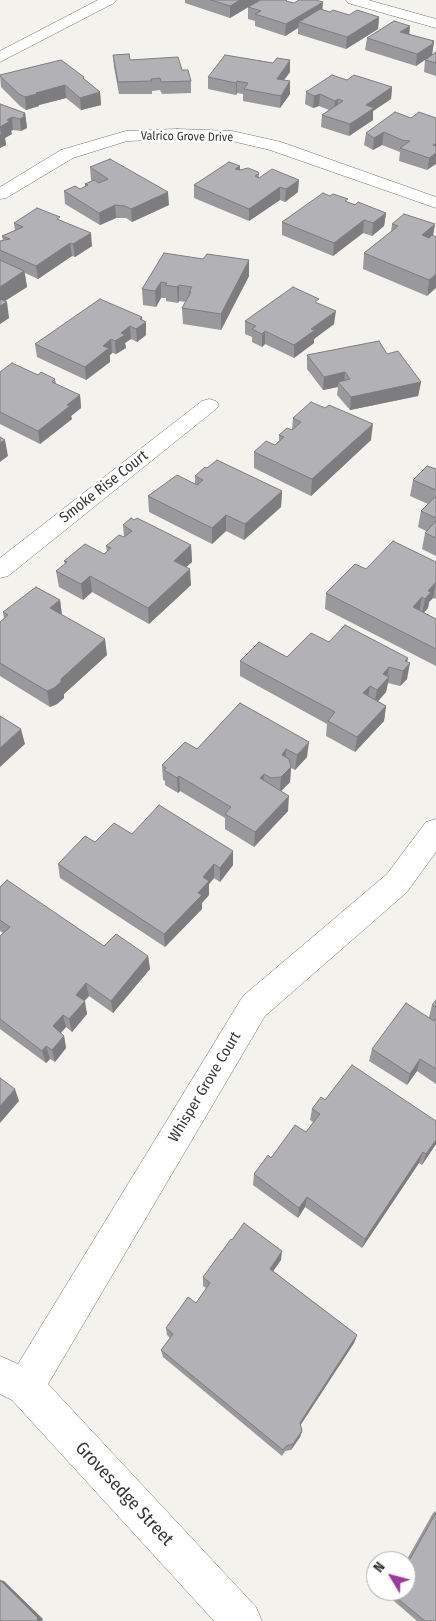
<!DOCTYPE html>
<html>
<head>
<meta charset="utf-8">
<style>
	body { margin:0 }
	#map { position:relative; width:436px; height:1621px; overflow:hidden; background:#f4f2ec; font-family:"Fira Sans Condensed",sans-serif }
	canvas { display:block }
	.north { position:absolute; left:366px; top:1551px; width:50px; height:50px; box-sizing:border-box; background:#fff; border:1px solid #afafae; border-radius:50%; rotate:307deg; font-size:14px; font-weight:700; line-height:20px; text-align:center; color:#373634 }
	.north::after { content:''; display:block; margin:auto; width:18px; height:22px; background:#9e399e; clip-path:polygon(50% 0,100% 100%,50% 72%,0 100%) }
</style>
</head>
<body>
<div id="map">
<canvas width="436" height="1621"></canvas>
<div class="north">N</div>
</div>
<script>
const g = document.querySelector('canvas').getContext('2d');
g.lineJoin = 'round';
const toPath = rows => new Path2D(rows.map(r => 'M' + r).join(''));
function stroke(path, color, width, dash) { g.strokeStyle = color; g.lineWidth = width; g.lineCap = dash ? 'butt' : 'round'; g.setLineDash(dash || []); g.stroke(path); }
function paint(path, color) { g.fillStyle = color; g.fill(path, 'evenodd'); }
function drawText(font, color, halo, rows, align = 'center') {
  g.font = font + ' "Fira Sans Condensed",sans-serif'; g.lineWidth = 4.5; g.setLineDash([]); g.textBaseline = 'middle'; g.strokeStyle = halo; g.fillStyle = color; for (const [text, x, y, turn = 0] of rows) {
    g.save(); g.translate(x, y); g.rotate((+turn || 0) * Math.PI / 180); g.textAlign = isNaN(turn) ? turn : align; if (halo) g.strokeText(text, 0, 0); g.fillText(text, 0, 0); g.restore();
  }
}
const street = toPath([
	[346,0,368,0,436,19,436,28,348,3,346,0],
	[177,129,232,131,281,142,436,197,436,208,270,150,232,141,177,139,127,141,73,158,6,198,0,199,0,187,61,150,126,131,177,129],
	[209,399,216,401,219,405,216,409,8,576,0,578,0,558,202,401,209,399],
	[436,819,436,852,407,892,265,1016,48,1384,256,1607,262,1621,214,1621,12,1400,0,1394,0,1356,18,1364,243,996,387,874,426,822,436,819]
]);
const secondary = toPath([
	[98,0,116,0,114,3,0,62,0,51,98,0]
]);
stroke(street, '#73726d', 1);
stroke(secondary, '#73726d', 1);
paint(street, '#fff');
paint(secondary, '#fff');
paint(toPath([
	[185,0,260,0,230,18,185,3],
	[289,2,330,12,349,15,379,17,378,29,346,49,298,34,298,28,285,36,255,26,255,21,248,19,248,7],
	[409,34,434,41,432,55,416,66,365,50,367,38],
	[436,52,436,76,424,72,425,60],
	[113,55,130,60,182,70,191,81,191,93,162,94,160,90,152,91,152,94,119,94,114,67],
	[290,72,284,80,290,81,290,94,280,108,243,101,243,94,237,93,236,95,208,89,208,77],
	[0,75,84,79,100,92,101,105,81,110,66,98,39,105,39,106,26,110,20,106,1,87],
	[347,80,392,87,391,99,373,111,373,120,349,136,321,127,322,115,329,110,319,106,313,108,305,104,306,92],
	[0,104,25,113,27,128,21,131,13,130,11,131,12,134,5,138,6,145,0,148],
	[411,118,436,118,427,170,399,161,400,152,382,145,373,150,364,145,366,133],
	[90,167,169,205,132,222,126,218,116,218,100,225,65,204,64,191,80,189,85,187,85,184,92,181,91,180],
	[240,170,259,174,259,178,298,192,285,202,280,200,249,221,194,198,194,185],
	[347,202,386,213,384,226,372,236,363,233,333,256,282,235,282,222],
	[61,221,92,246,75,257,72,256,38,279,25,273,27,287,5,301,9,318,0,324,0,241,3,241,2,236,15,231,14,223],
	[392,224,435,224,433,236,436,237,427,296,363,269,364,253,391,232],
	[203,259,249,276,221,330,183,324,182,308,186,302,179,301,178,303,166,301,166,298,161,298,156,307,143,305,142,289],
	[319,304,334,324,314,339,314,343,294,358,265,344,262,347,252,342,252,337,245,334,245,321],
	[142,317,142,320,146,322,146,335,137,342,131,339,125,343,126,348,116,354,112,353,110,355,110,362,86,380,37,357,35,344],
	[387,354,421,382,418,396,350,410,337,395,338,387,323,390,307,369,307,355],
	[0,372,38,375,55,379,56,384,80,395,81,408,71,416,72,419,40,444,0,424],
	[293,418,371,440,311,496,254,468,254,452,275,445,279,441,279,435,292,430],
	[436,469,436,556,422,549,425,533,426,531,418,527,421,511,428,504,410,496,413,480],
	[195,476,282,491,281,507,244,540,226,531,212,544,149,512,148,496,195,484],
	[123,525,191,545,192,562,186,567,191,585,149,624,92,592,83,600,59,587,56,571,65,564,64,561,104,554,107,552,106,546,124,537],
	[436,562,436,599,433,598,429,602,428,608,424,613,436,619,436,666,325,609,326,593],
	[60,600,62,615,107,655,64,694,64,698,57,704,50,707,0,676,0,622,4,618,3,612],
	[329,642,407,662,407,679,400,686,388,683,386,692,378,701,386,706,384,721,355,752,326,736,327,724,240,676,240,661,287,657],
	[240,703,307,757,295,770,291,768,290,782,281,791,288,811,254,847,225,829,225,818,180,791,178,793,165,785,165,781,163,780,162,765,197,749],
	[132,834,233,865,220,882,214,878,209,884,209,895,202,903,202,909,165,947,60,878,58,864,95,842],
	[0,887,104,946,148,956,150,969,113,1013,89,996,84,1001,87,1014,72,1032,66,1027,61,1033,64,1036,66,1048,55,1062,50,1059,46,1063,0,1029,0,936,3,933,0,931],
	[436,1000,436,1084,417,1071,407,1085,369,1061,372,1049,429,1017,432,1005],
	[325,1100,436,1121,436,1144,422,1165,419,1163,362,1248,305,1207,298,1218,253,1185,254,1174,271,1158,306,1132,313,1122,310,1120,312,1109],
	[281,1260,273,1271,357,1335,354,1343,300,1425,302,1431,300,1437,291,1450,285,1451,282,1456,163,1357,161,1350,170,1338,167,1335,166,1328,196,1303,206,1288,203,1286,203,1277],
	[436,1511,436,1621,417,1621,387,1595,389,1591,406,1591,406,1561,433,1513]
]), '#99989d');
paint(toPath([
	[240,0,260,0,230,18,230,6],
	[323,2,322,14,299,22,298,28,285,36,286,24],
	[379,17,378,29,346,49,347,37],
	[410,26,409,38,400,32],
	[434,41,432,55,416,66,417,54],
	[290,60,290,72,276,91,277,79],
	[237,81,237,93,236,95,236,83],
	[290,81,290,94,280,108,281,96],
	[65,85,66,98,39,105,39,106,26,110,25,97,36,93],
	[392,87,391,99,373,111,373,120,349,136,350,124,366,105],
	[100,92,101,105,81,110,80,98],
	[320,94,319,106,313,108,314,96],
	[338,99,337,111,334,113,335,101],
	[25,113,27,128,21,131,20,119,23,115],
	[12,117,13,130,11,131,12,134,5,138,6,145,0,148,0,135,1,134,0,127,7,120],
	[384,132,382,145,373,150,374,138],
	[436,143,436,164,427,170,429,158,433,145],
	[240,166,240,178,235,169],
	[299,180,298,192,285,202,286,189],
	[280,187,280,200,249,221,249,209],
	[168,192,169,205,132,222,131,209],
	[115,205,116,218,100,225,99,213],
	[386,213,384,226,372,236,373,223],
	[364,220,363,233,333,256,334,243],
	[435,224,432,240,422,235],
	[91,233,92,246,75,257,73,244],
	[70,243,72,256,38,279,36,266],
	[249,260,249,276,221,330,221,314],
	[24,271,27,287,0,304,0,287],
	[436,274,436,288,427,296,429,280],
	[161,282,161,298,156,307,155,291],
	[179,285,179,301,178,303,177,287],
	[7,302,9,318,0,324,0,306],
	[336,311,334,324,314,339,314,343,294,358,294,345,311,329],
	[142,317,143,324,146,322,146,335,137,342,136,329,140,319],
	[130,326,131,339,125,343,126,348,116,354,115,341,121,333],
	[265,331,265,344,262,347,262,334],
	[111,339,112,353,110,355,110,362,86,380,85,367,103,346],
	[345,372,344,386,338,382,338,387,323,390,324,377],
	[421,382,418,396,350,410,351,397],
	[80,395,81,408,71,416,72,419,40,444,38,431,67,405],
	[373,424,371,440,311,496,312,479],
	[5,440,8,456,0,462,0,443],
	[282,491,281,507,244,540,245,524],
	[226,515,226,531,212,544,212,528],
	[191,545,192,562,175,577,174,561],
	[190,569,191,585,149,624,148,608],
	[90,576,92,592,83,600,81,584],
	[436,582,433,598,429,602,428,608,422,614,425,599,428,591],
	[422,597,419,613,413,607],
	[60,600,62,616,50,608],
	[105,639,107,655,64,694,64,698,57,704,50,707,47,691],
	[408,658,406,667,410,663,407,679,400,686,405,661],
	[389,667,387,679,389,677,386,692,374,706,377,690,383,674],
	[370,686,367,702,363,693],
	[386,706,384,721,355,752,357,737],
	[21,729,25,744,0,767,0,748],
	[309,742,307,757,295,770,297,755],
	[286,749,285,764,282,755],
	[291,767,290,782,280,792,281,777],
	[264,774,263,789,260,778],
	[179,776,180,791,178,793,177,778],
	[289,796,288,811,254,847,255,832],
	[233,851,233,865,220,882,220,868],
	[214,864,214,878,209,884,209,895,202,903,202,909,165,947,164,934,198,893,203,877],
	[148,956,150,969,113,1013,111,1001],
	[86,983,89,996,78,1008,76,995],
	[85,1001,87,1014,72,1032,69,1019],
	[63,1015,66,1027,56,1038,53,1026],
	[64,1036,66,1048,55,1062,52,1050],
	[46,1046,50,1059,46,1063,42,1051],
	[420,1059,417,1071,407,1085,410,1074],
	[15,1089,19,1101,0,1123,0,1106],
	[436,1140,436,1144,422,1165,426,1154],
	[423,1152,419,1163,362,1248,365,1239],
	[307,1197,305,1207,298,1218,299,1208],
	[282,1251,281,1260,269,1277,270,1269],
	[357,1335,354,1343,298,1429,300,1423],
	[302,1431,300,1437,291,1450,293,1444],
	[0,1580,4,1581,43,1619,42,1621,38,1621]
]), '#7d7c7f');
const building = toPath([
	[211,0,240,0,230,6,211,0],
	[261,0,287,0,286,1,294,3,299,0,316,0,323,2,286,24,255,14,261,11,248,7,261,0],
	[320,9,330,12,333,10,349,15,357,10,379,17,347,37,299,22,320,9],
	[394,21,410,26,400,32,434,41,432,42,434,43,417,54,367,38,394,21],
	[436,52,436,63,425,60,436,52],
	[129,54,130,60,178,57,182,70,188,70,191,81,161,82,160,78,151,79,152,81,118,82,113,55,129,54],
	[225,55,273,63,277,58,290,60,277,79,290,81,281,96,244,89,248,83,237,81,236,83,208,77,225,55],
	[61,60,84,77,83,78,100,92,80,98,65,85,36,93,37,94,25,97,19,94,0,76,0,75,61,60],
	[332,75,347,80,354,75,392,87,366,105,374,108,350,124,322,115,343,101,338,99,335,101,320,94,314,96,306,92,332,75],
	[0,104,25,113,23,115,25,116,20,119,12,117,7,120,10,121,0,127,0,104],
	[395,112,411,118,419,112,436,118,436,143,433,145,436,146,436,153,429,158,400,148,410,141,402,140,384,132,374,138,366,133,395,112],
	[110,159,168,192,131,209,125,206,115,205,99,213,64,191,75,186,80,189,88,185,85,184,94,180,99,183,108,179,90,167,110,159],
	[229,162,240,166,235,169,240,170,248,168,258,172,259,174,255,176,259,178,272,169,299,180,286,189,280,187,249,209,194,185,229,162],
	[323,193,330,196,333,194,348,199,345,201,355,205,358,202,386,213,373,223,364,220,334,243,282,222,323,193],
	[37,208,60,217,57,219,91,233,73,244,70,243,36,266,0,250,0,241,10,239,2,236,23,227,14,223,37,208],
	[404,214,435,224,422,235,429,238,432,235,436,237,436,274,429,280,364,253,398,226,392,224,404,214],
	[164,253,203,259,207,254,249,260,221,314,182,308,191,292,189,292,192,287,179,285,177,287,165,285,167,283,161,282,155,291,142,289,164,253],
	[0,260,24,271,0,287,0,260],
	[293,287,319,299,315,302,336,311,311,329,315,330,294,345,265,331,262,334,252,329,256,326,245,321,293,287],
	[0,299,7,302,0,306,0,299],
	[100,299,142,317,140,319,146,322,136,329,130,326,121,333,125,335,115,341,111,339,103,346,109,348,85,367,35,344,100,299],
	[379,341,387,354,398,351,421,382,351,397,338,382,350,379,345,372,324,377,307,355,379,341],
	[12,363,38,375,41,372,55,379,52,382,80,395,67,405,70,406,38,431,0,412,0,372,12,363],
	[311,402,325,408,329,405,373,424,312,479,254,452,266,441,275,445,284,437,279,435,287,428,292,430,301,422,293,418,311,402],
	[0,437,5,440,0,443,0,437],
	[217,460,282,491,245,524,226,515,212,528,148,496,177,475,197,485,203,480,195,476,205,467,207,468,217,460],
	[427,466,436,469,436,490,413,480,427,466],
	[436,496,436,518,421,511,436,496],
	[131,518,134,520,137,518,191,545,174,561,190,569,148,608,90,576,81,584,56,571,67,562,64,561,85,544,104,554,111,548,106,546,119,535,124,537,132,531,123,525,131,518],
	[436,521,436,538,425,533,436,521],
	[393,541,436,562,436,582,428,591,431,592,425,599,422,597,413,607,436,619,436,649,326,593,355,564,366,569,393,541],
	[36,587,60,600,50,608,105,639,61,679,61,682,54,688,47,691,0,663,0,622,8,615,3,612,36,587],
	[345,625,408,658,405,661,410,663,403,671,389,667,383,674,389,677,377,690,370,686,363,693,386,706,357,737,328,721,335,712,240,661,259,642,287,657,311,633,329,642,345,625],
	[240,703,309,742,297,755,286,749,282,755,289,759,291,767,281,777,271,778,264,774,260,778,289,796,255,832,225,814,231,807,179,776,177,778,164,770,166,768,162,765,185,742,197,749,240,703],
	[0,716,21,729,0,748,0,716],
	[159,805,233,851,220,868,214,864,203,877,209,881,198,893,202,895,164,934,58,864,85,836,95,842,114,823,132,834,159,805],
	[7,880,104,946,116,934,148,956,111,1001,86,983,76,995,85,1001,69,1019,63,1015,53,1026,64,1036,52,1050,46,1046,42,1051,0,1019,0,936,10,927,0,920,0,887,7,880],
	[436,1000,436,1007,432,1005,436,1000],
	[406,1003,434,1021,436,1018,436,1069,420,1059,410,1074,372,1049,406,1003],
	[352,1065,436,1121,436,1140,426,1154,423,1152,365,1239,307,1197,299,1208,254,1174,268,1155,271,1158,295,1125,306,1132,320,1114,312,1109,321,1097,325,1100,352,1065],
	[0,1078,15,1089,0,1106,0,1078],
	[244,1223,282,1251,270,1269,357,1335,300,1423,302,1431,293,1444,286,1446,283,1450,161,1350,173,1334,166,1328,188,1297,196,1303,210,1283,203,1277,231,1239,232,1240,244,1223],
	[436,1513,436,1621,425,1621,391,1593,392,1591,406,1591,406,1566,436,1513],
	[0,1580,38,1618,37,1620,38,1621,0,1621,0,1580]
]);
paint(building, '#b2b1b6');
stroke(building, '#7d7c7f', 1);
drawText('12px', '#373634', '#fff', [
	["Valrico Grove Drive",187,137,1]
]);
drawText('15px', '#373634', '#fff', [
	["Smoke Rise Court",104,487,-38],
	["Whisper Grove Court",205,1087,-59]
]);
drawText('18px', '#373634', '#fff', [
	["Grovesedge Street",124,1494,47]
]);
</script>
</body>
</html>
